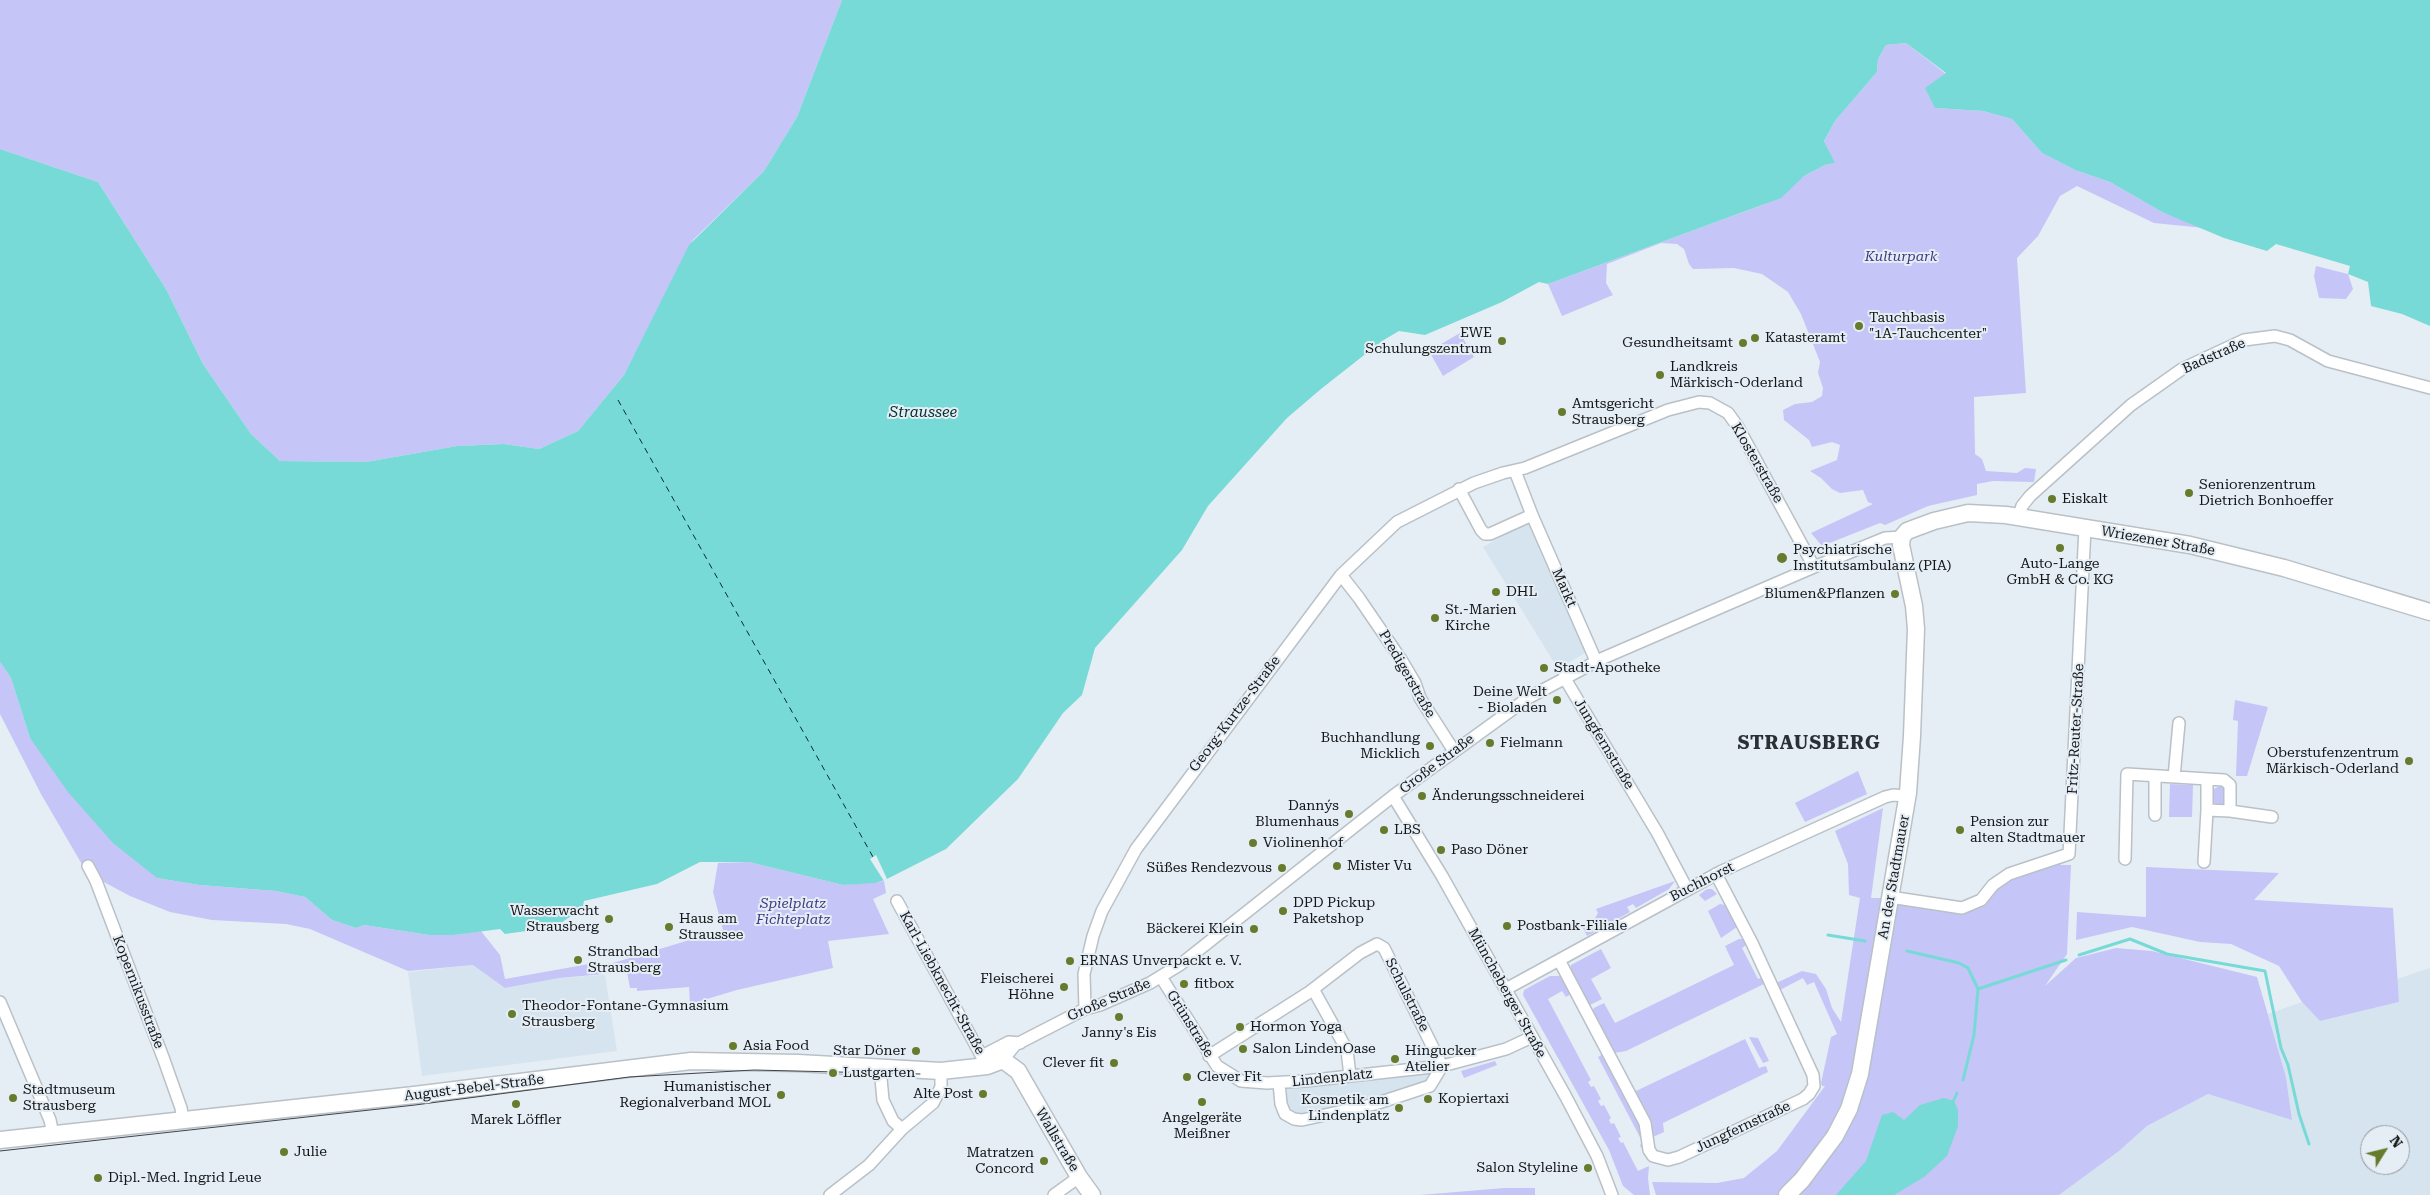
<!DOCTYPE html>
<html>
<head>
<meta charset="utf-8">
<style>
	body { margin:0 }
	#map { position:relative; width:2430px; height:1195px; overflow:hidden; background:#e6eef5; font-family:"Roboto Serif",serif }
	canvas { display:block }
	.north { position:absolute; left:2360px; top:1125px; width:50px; height:50px; box-sizing:border-box; background:#e6eef5; border:1px solid #92989d; border-radius:50%; rotate:54deg; font-size:14px; font-weight:700; line-height:20px; text-align:center; color:#141719 }
	.north::after { content:''; display:block; margin:auto; width:18px; height:22px; background:#667b2b; clip-path:polygon(50% 0,100% 100%,50% 72%,0 100%) }
</style>
</head>
<body>
<div id="map">
<canvas width="2430" height="1195"></canvas>
<div class="north">N</div>
</div>
<script>
const g = document.querySelector('canvas').getContext('2d');
g.lineJoin = 'round';
function paint(path, color) { g.fillStyle = color; g.fill(path, 'evenodd'); }
const toPath = rows => new Path2D(rows.map(r => 'M' + r).join(''));
function stroke(path, color, width, dash) { g.strokeStyle = color; g.lineWidth = width; g.lineCap = dash ? 'butt' : 'round'; g.setLineDash(dash || []); g.stroke(path); }
function drawText(font, color, halo, rows, align = 'center') {
  g.font = font + ' "Roboto Serif",serif'; g.lineWidth = 4; g.setLineDash([]); g.textBaseline = 'middle'; g.strokeStyle = halo; g.fillStyle = color; for (const [text, x, y, turn = 0] of rows) {
    g.save(); g.translate(x, y); g.rotate((+turn || 0) * Math.PI / 180); g.textAlign = isNaN(turn) ? turn : align; if (halo) g.strokeText(text, 0, 0); g.fillText(text, 0, 0); g.restore();
  }
}
paint(toPath([
	[1538,516,1597,646,1558,669,1483,547],
	[473,965,506,988,559,978,605,975,617,1051,422,1076,408,972],
	[2430,968,2430,1195,2059,1195,2119,1151,2147,1126,2208,1094,2292,1119,2286,1077,2268,1014,2302,1002,2320,1021,2399,1002,2397,979],
	[2370,1135,2400,1135,2400,1165,2370,1165],
	[1442,1066,1430,1086,1375,1104,1289,1117,1279,1083]
]), '#d5e4ef');
paint(toPath([
	[0,0,842,0,797,117,764,171,693,240,624,375,578,431,539,449,504,444,457,446,366,462,280,461,251,434,203,364,166,289,98,182,0,149],
	[1906,43,1946,74,1935,108,1983,111,2012,119,2042,153,2075,170,2110,182,2162,212,2204,228,2154,223,2077,186,2060,196,2038,236,2017,258,2026,393,1974,397,1975,454,1982,459,1986,471,2017,473,2025,468,2036,469,2034,482,1993,481,1977,484,1977,495,1928,506,1885,525,1880,523,1822,546,1811,533,1873,504,1868,502,1863,490,1840,493,1832,489,1821,478,1810,471,1837,460,1840,445,1832,442,1812,447,1809,440,1784,420,1783,410,1795,404,1812,402,1822,396,1823,388,1818,373,1820,362,1801,314,1788,292,1762,274,1734,268,1693,269,1689,264,1684,249,1677,244,1661,243,1607,264,1606,283,1613,295,1562,316,1548,284,1765,204,1804,176,1825,165,1834,163,1824,141,1835,121,1877,72,1878,59,1886,45],
	[2316,266,2348,274,2353,289,2346,299,2319,298,2314,276],
	[1460,333,1474,357,1443,376,1429,351],
	[0,662,11,678,30,738,157,878,199,885,276,891,305,897,332,920,356,928,364,925,429,935,454,935,481,931,500,955,505,979,589,964,613,963,723,930,713,892,718,863,749,862,843,885,884,881,886,893,873,899,889,934,828,941,833,968,737,990,690,1004,689,987,637,991,637,988,630,988,627,972,559,978,505,988,473,965,408,971,310,929,286,924,212,920,170,912,130,896,87,873,41,794,0,714],
	[2235,700,2268,707,2247,776,2236,776,2238,721,2233,720],
	[1858,771,1867,794,1805,822,1795,803],
	[2170,784,2193,785,2192,817,2169,817],
	[2220,786,2225,788,2225,805,2217,807,2211,799,2212,790],
	[1883,808,1871,898,1889,898,1962,908,1993,885,2056,859,2061,865,2071,865,2067,954,2045,986,2076,958,2116,948,2152,951,2257,977,2286,1077,2292,1120,2208,1094,2147,1126,2119,1151,2059,1195,1656,1195,1652,1182,1717,1183,1744,1178,1777,1151,1825,1086,1822,1086,1821,1083,1831,1037,1837,1034,1814,982,1807,985,1803,978,1778,991,1774,984,1802,971,1816,974,1826,989,1832,1008,1841,1022,1860,898,1849,895,1848,864,1835,831],
	[2146,867,2279,873,2254,900,2393,908,2399,1002,2320,1021,2302,1002,2279,966,2231,944,2200,942,2132,927,2076,940,2077,912,2146,917],
	[1675,881,1669,889,1636,908,1633,904,1627,907,1630,912,1587,936,1583,928,1591,925,1598,913,1596,909],
	[1707,889,1712,889,1717,894,1705,901,1699,895],
	[1720,904,1725,905,1731,912,1737,927,1721,938,1708,911],
	[1739,939,1745,939,1749,943,1742,948,1758,979,1763,977,1766,983,1626,1051,1614,1053,1592,1011,1594,1008,1604,1003,1615,1023,1734,965,1725,946],
	[1601,949,1611,968,1591,979,1602,999,1590,1005,1570,969,1571,965],
	[1550,976,1560,976,1571,994,1566,997,1562,991,1548,999,1591,1080,1588,1082,1591,1087,1594,1086,1601,1099,1598,1101,1601,1106,1604,1105,1611,1118,1609,1120,1611,1124,1614,1123,1621,1137,1618,1138,1621,1143,1623,1142,1638,1171,1649,1166,1648,1178,1650,1195,1634,1195,1623,1186,1609,1150,1523,995,1524,990],
	[1749,1037,1758,1038,1769,1061,1763,1063],
	[1745,1039,1759,1068,1766,1066,1768,1072,1663,1123,1664,1132,1653,1137,1636,1091],
	[1603,1054,1645,1132,1644,1144,1641,1148,1640,1145,1643,1143,1598,1057],
	[1495,1061,1497,1065,1464,1078,1461,1071],
	[1504,1188,1535,1188,1535,1195,1420,1195]
]), '#c5c5f7');
paint(toPath([
	[842,0,2430,0,2430,326,2402,314,2371,306,2368,282,2348,274,2350,266,2276,244,2267,251,2224,238,2162,212,2110,182,2075,170,2042,153,2012,119,1983,111,1935,108,1925,88,1946,73,1906,43,1886,45,1878,59,1877,72,1835,121,1824,141,1835,163,1825,165,1804,176,1781,198,1548,284,1539,282,1502,302,1425,335,1399,331,1382,341,1321,389,1287,418,1208,506,1182,550,1095,648,1082,695,1063,713,1018,779,946,849,885,880,874,883,843,885,749,862,700,862,657,884,584,901,583,908,555,927,505,934,500,929,454,935,429,935,364,925,356,928,332,920,305,897,276,891,199,885,157,878,113,843,68,792,30,738,11,678,0,662,0,149,98,182,166,289,203,364,251,434,280,461,366,462,457,446,504,444,539,449,578,431,624,375,689,245,764,171,797,117],
	[1944,1098,1954,1101,1958,1110,1958,1126,1947,1156,1924,1177,1894,1195,1836,1195,1866,1161,1882,1115,1893,1112,1904,1120,1920,1105]
]), '#78dad6');
paint(toPath([
	[876,855,887,879,884,881,870,859]
]), '#e6eef5');
stroke(toPath([
	[1828,935,1865,941],
	[1907,951,1959,963,1968,968,1978,989],
	[2079,955,2130,939,2167,954,2265,971,2281,1048,2288,1065,2299,1114,2309,1144],
	[1963,1080,1974,1035,1978,989,2066,960],
	[1952,1104,1957,1093]
]), '#78dad6', 3);
stroke(toPath([
	[618,400,873,857]
]), '#00302f', 1, [6, 5]);
const street = toPath([
	[1515,471,1532,515,1596,661],
	[1459,489,1481,530,1485,534,1490,534,1532,515],
	[2018,518,2022,506,2030,496,2131,405,2182,369,2244,340,2275,336,2290,340,2328,361,2430,388],
	[1341,575,1359,598,1402,661,1415,683,1420,698,1454,751],
	[1564,677,1658,834,1687,889],
	[2174,777,2179,723],
	[1393,796,1442,876,1566,1097,1597,1156,1612,1195],
	[2230,811,2272,817],
	[2155,815,2155,776],
	[2125,859,2127,774,2224,780,2230,785,2230,811,2207,810,2207,779],
	[2204,862,2207,810],
	[88,866,96,881,164,1060,181,1108,183,1120],
	[1890,897,1962,908,1981,900,1993,885,2009,874,2069,854,2085,528],
	[897,901,987,1066],
	[1559,960,1645,1123,1649,1150,1653,1156,1668,1160,1679,1157,1803,1099,1809,1094,1814,1086,1813,1075,1752,943,1716,874],
	[1161,977,1217,1066,1241,1081,1267,1083,1305,1081,1442,1066,1506,1049,1532,1037],
	[1313,989,1347,1050,1350,1076],
	[1506,989,1722,871,1885,797,1893,795,1907,796],
	[0,1002,50,1120,53,1134],
	[1085,1009,1084,974,1093,936,1102,911,1136,849,1341,575,1397,522,1474,483,1503,473,1525,468,1668,410,1699,402,1710,403,1728,413,1738,427,1814,567],
	[982,1056,1009,1042,1020,1043],
	[1209,1056,1308,993,1360,953,1377,944,1384,948,1442,1066,1430,1086,1375,1104,1302,1120,1294,1119,1285,1114,1281,1104,1279,1083],
	[1003,1060,1015,1045,1085,1009,1100,1005,1150,983,1181,964,1393,796,1528,698,1601,659,1814,567,1885,538,1902,537],
	[880,1068,883,1100,893,1121,902,1129],
	[830,1195,869,1165,902,1129,933,1103,941,1087,941,1071],
	[1054,1195,1079,1177]
]);
const secondary = toPath([
	[994,1057,1003,1060,1018,1071,1079,1177,1092,1195],
	[0,1140,414,1095,691,1061,798,1063,941,1071,987,1066,1003,1060],
	[1787,1195,1802,1180,1835,1136,1849,1109,1860,1074,1908,793,1912,736,1916,629,1914,606,1901,545,1902,537,1907,531,1934,521,1968,513,2006,515,2190,545,2284,568,2430,612]
]);
stroke(street, '#b9c1c7', 14);
stroke(secondary, '#b9c1c7', 19);
stroke(street, '#fff', 11);
stroke(secondary, '#fff', 16);
stroke(toPath([
	[0,1151,415,1105,629,1077,754,1070,920,1074]
]), '#404447', 1);
for (const [x, y, r, color] of [
	[1859,326,5,"#667b2b"],
	[1755,338,5,"#667b2b"],
	[1502,341,5,"#667b2b"],
	[1743,343,5,"#667b2b"],
	[1660,375,5,"#667b2b"],
	[1562,412,5,"#667b2b"],
	[2189,493,5,"#667b2b"],
	[2052,499,5,"#667b2b"],
	[2060,548,5,"#667b2b"],
	[1782,558,6,"#667b2b"],
	[1496,592,5,"#667b2b"],
	[1895,594,5,"#667b2b"],
	[1435,618,5,"#667b2b"],
	[1544,668,5,"#667b2b"],
	[1557,700,5,"#667b2b"],
	[1490,743,5,"#667b2b"],
	[1430,746,5,"#667b2b"],
	[2409,761,5,"#667b2b"],
	[1422,796,5,"#667b2b"],
	[1349,814,5,"#667b2b"],
	[1384,830,5,"#667b2b"],
	[1960,830,5,"#667b2b"],
	[1253,843,5,"#667b2b"],
	[1441,850,5,"#667b2b"],
	[1337,866,5,"#667b2b"],
	[1282,868,5,"#667b2b"],
	[1283,911,5,"#667b2b"],
	[609,919,5,"#667b2b"],
	[1507,926,5,"#667b2b"],
	[669,927,5,"#667b2b"],
	[1254,929,5,"#667b2b"],
	[578,960,5,"#667b2b"],
	[1070,961,5,"#667b2b"],
	[1184,984,5,"#667b2b"],
	[1064,987,5,"#667b2b"],
	[512,1014,5,"#667b2b"],
	[1119,1017,5,"#667b2b"],
	[1240,1027,5,"#667b2b"],
	[733,1046,5,"#667b2b"],
	[1243,1049,5,"#667b2b"],
	[916,1051,5,"#667b2b"],
	[1395,1059,5,"#667b2b"],
	[1114,1063,5,"#667b2b"],
	[833,1073,5,"#667b2b"],
	[1187,1077,5,"#667b2b"],
	[983,1094,5,"#667b2b"],
	[781,1095,5,"#667b2b"],
	[13,1098,5,"#667b2b"],
	[1428,1099,5,"#667b2b"],
	[1202,1102,5,"#667b2b"],
	[516,1104,5,"#667b2b"],
	[1399,1108,5,"#667b2b"],
	[284,1152,5,"#667b2b"],
	[1044,1161,5,"#667b2b"],
	[1588,1168,5,"#667b2b"],
	[98,1178,5,"#667b2b"]
]) { const dot = new Path2D(); dot.arc(x, y, r, 0, 2 * Math.PI); g.fillStyle = color; g.fill(dot); stroke(dot, '#e6eef5', 2); }
drawText('italic 14px', '#413883', '#e6eef5', [
	["Kulturpark",1901,257],
	["Spielplatz",793,904],
	["Fichteplatz",793,920]
]);
drawText('14px', '#141719', '#e6eef5', [
	["Tauchbasis",1869,318],
	["\"1A-Tauchcenter\"",1869,334],
	["EWE",1492,333,"right"],
	["Schulungszentrum",1492,349,"right"],
	["Katasteramt",1765,338],
	["Gesundheitsamt",1733,343,"right"],
	["Landkreis",1670,367],
	["Märkisch-Oderland",1670,383],
	["Amtsgericht",1572,404],
	["Strausberg",1572,420],
	["Seniorenzentrum",2199,485],
	["Dietrich Bonhoeffer",2199,501],
	["Eiskalt",2062,499],
	["Psychiatrische",1793,550],
	["Institutsambulanz (PIA)",1793,566],
	["Auto-Lange",2060,564,"center"],
	["GmbH & Co. KG",2060,580,"center"],
	["DHL",1506,592],
	["Blumen&Pflanzen",1885,594,"right"],
	["St.-Marien",1445,610],
	["Kirche",1445,626],
	["Stadt-Apotheke",1554,668],
	["Deine Welt",1547,692,"right"],
	["- Bioladen",1547,708,"right"],
	["Buchhandlung",1420,738,"right"],
	["Micklich",1420,754,"right"],
	["Fielmann",1500,743],
	["Oberstufenzentrum",2399,753,"right"],
	["Märkisch-Oderland",2399,769,"right"],
	["Änderungsschneiderei",1432,796],
	["Danny´s",1339,806,"right"],
	["Blumenhaus",1339,822,"right"],
	["Pension zur",1970,822],
	["alten Stadtmauer",1970,838],
	["LBS",1394,830],
	["Violinenhof",1263,843],
	["Paso Döner",1451,850],
	["Mister Vu",1347,866],
	["Süßes Rendezvous",1272,868,"right"],
	["DPD Pickup",1293,903],
	["Paketshop",1293,919],
	["Wasserwacht",599,911,"right"],
	["Strausberg",599,927,"right"],
	["Haus am",679,919],
	["Straussee",679,935],
	["Postbank-Filiale",1517,926],
	["Bäckerei Klein",1244,929,"right"],
	["Strandbad",588,952],
	["Strausberg",588,968],
	["ERNAS Unverpackt e. V.",1080,961],
	["Fleischerei",1054,979,"right"],
	["Höhne",1054,995,"right"],
	["fitbox",1194,984],
	["Theodor-Fontane-Gymnasium",522,1006],
	["Strausberg",522,1022],
	["Hormon Yoga",1250,1027],
	["Janny's Eis",1119,1033,"center"],
	["Asia Food",743,1046],
	["Salon LindenOase",1253,1049],
	["Star Döner",906,1051,"right"],
	["Hingucker",1405,1051],
	["Atelier",1405,1067],
	["Clever fit",1104,1063,"right"],
	["Lustgarten",843,1073],
	["Clever Fit",1197,1077],
	["Humanistischer",771,1087,"right"],
	["Regionalverband MOL",771,1103,"right"],
	["Stadtmuseum",23,1090],
	["Strausberg",23,1106],
	["Alte Post",973,1094,"right"],
	["Kopiertaxi",1438,1099],
	["Kosmetik am",1389,1100,"right"],
	["Lindenplatz",1389,1116,"right"],
	["Angelgeräte",1202,1118,"center"],
	["Meißner",1202,1134,"center"],
	["Marek Löffler",516,1120,"center"],
	["Julie",294,1152],
	["Matratzen",1034,1153,"right"],
	["Concord",1034,1169,"right"],
	["Salon Styleline",1578,1168,"right"],
	["Dipl.-Med. Ingrid Leue",108,1178]
], 'left');
drawText('14px', '#141719', '#e6eef5', [
	["Badstraße",2214,356,-24],
	["Klosterstraße",1757,463,60],
	["Wriezener Straße",2158,541,10],
	["Markt",1564,588,66],
	["Predigerstraße",1407,674,60],
	["Georg-Kurtze-Straße",1235,714,-53],
	["Fritz-Reuter-Straße",2076,729,-87],
	["Jungfernstraße",1604,744,59],
	["Große Straße",1437,764,-37],
	["An der Stadtmauer",1894,877,-80],
	["Buchhorst",1702,882,-27],
	["Karl-Liebknecht-Straße",942,983,61],
	["Kopernikusstraße",138,992,69],
	["Müncheberger Straße",1507,993,61],
	["Schulstraße",1407,995,63],
	["Große Straße",1109,1000,-23],
	["Grünstraße",1190,1024,58],
	["Lindenplatz",1332,1078,-6],
	["August-Bebel-Straße",474,1088,-7],
	["Jungfernstraße",1743,1127,-25],
	["Wallstraße",1057,1140,59]
]);
drawText('italic 15px', '#00302f', '#e6eef5', [
	["Straussee",923,413]
]);
g.letterSpacing = '1px';
drawText('bold 19px', '#2a3135', '#e6eef5', [
	["STRAUSBERG",1809,743]
]);
g.letterSpacing = '0px';
</script>
</body>
</html>
